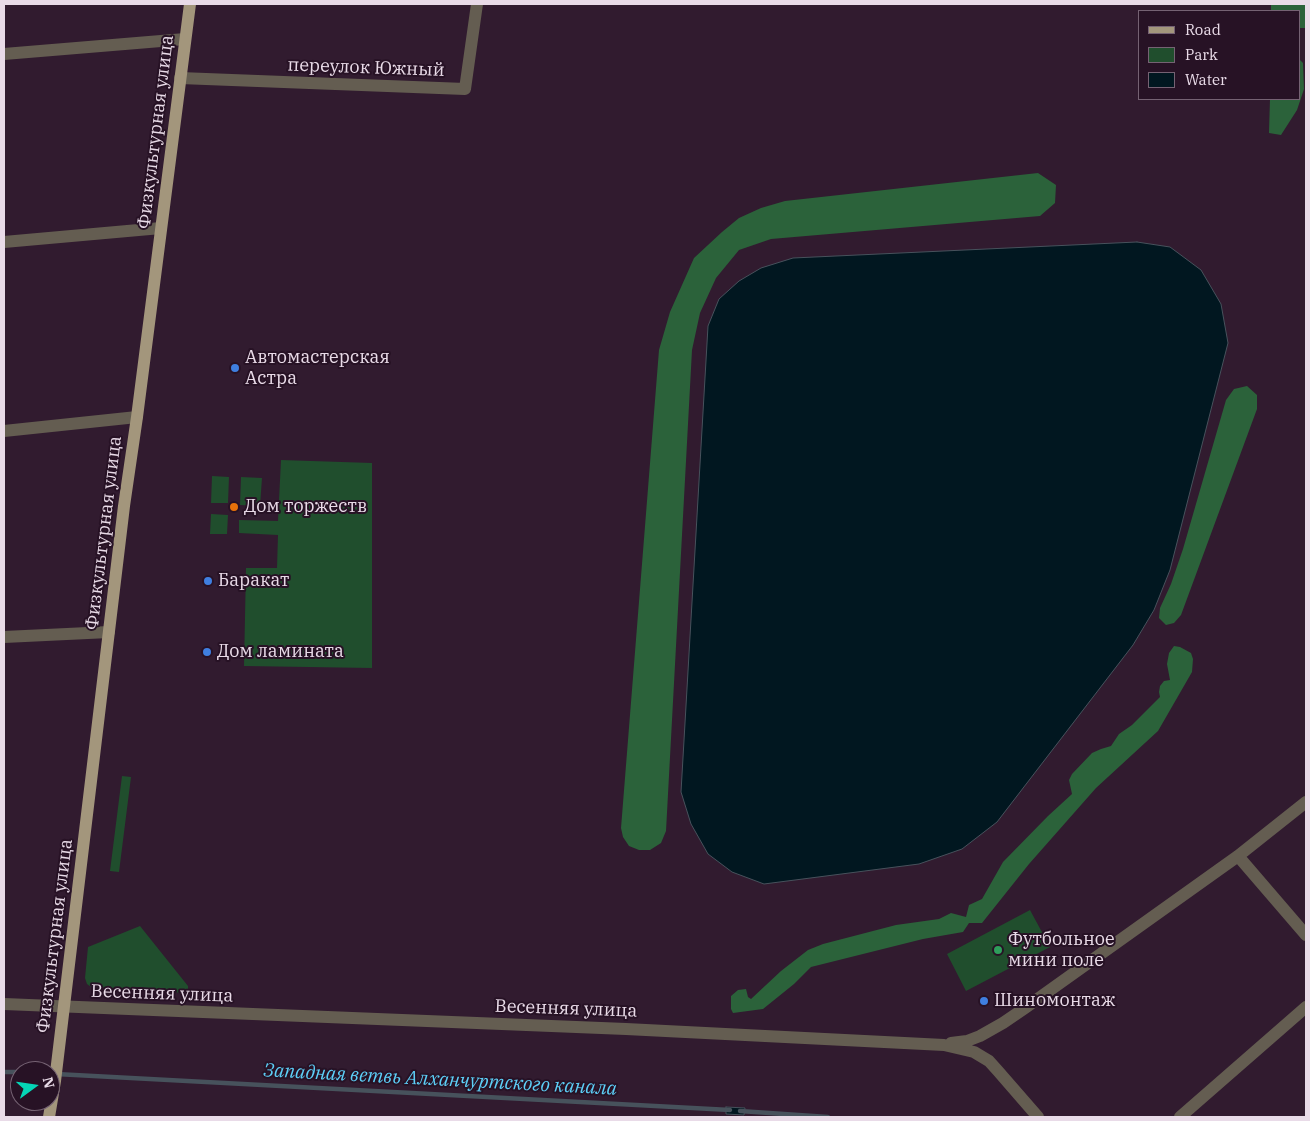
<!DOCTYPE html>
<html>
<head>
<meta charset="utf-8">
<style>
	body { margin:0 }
	#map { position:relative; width:1310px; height:1121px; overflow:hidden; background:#311b2f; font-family:"IBM Plex Serif",serif }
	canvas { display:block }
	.frame { position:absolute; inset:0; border:5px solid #e9dbe8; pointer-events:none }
	.legend { position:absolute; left:1138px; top:10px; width:162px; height:90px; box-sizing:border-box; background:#271225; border:1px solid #756273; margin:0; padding:6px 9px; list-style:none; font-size:15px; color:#e9dbe8 }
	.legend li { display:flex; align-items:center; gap:10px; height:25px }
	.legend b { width:25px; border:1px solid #756273 }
	.north { position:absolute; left:10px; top:1061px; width:50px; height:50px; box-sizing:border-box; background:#271225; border:1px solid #756273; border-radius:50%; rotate:76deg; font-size:14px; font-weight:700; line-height:20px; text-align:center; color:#e9dbe8 }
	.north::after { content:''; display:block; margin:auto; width:18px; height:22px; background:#05d5b6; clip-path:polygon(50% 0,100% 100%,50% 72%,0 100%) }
</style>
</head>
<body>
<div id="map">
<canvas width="1310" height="1121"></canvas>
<div class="frame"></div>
<ul class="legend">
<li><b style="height:6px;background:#a3967c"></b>Road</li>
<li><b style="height:14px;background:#204e2d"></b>Park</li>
<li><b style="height:14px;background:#011720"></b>Water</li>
</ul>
<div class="north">N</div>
</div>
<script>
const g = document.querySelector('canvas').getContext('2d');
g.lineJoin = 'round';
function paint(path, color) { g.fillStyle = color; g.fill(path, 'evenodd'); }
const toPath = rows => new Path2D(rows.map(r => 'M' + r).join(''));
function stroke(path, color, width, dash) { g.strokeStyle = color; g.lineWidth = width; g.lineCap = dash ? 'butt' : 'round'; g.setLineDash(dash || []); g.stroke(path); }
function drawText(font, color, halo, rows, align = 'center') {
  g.font = font + ' "IBM Plex Serif",serif'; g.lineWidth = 4; g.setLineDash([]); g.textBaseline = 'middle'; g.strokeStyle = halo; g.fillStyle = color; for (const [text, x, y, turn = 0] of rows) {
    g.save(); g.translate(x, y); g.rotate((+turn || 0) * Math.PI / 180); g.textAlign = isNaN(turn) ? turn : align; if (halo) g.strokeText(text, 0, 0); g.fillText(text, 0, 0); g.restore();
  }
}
paint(toPath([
	[281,460,372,463,372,668,244,666,246,568,277,568,278,535,239,533,239,520,278,521],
	[212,476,229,477,228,503,211,503],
	[241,477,262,478,260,506,240,505],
	[211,514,228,515,227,534,210,534],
	[122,776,131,777,119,872,110,871],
	[1030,910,1050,947,966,991,947,954],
	[140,926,188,986,188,990,186,993,91,987,87,984,85,978,88,947]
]), '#204e2d');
paint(toPath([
	[1271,4,1306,4,1306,28,1299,28,1299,30,1299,11,1271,11],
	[1299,59,1303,63,1304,89,1297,110,1281,135,1269,133,1270,99,1299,99],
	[1038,173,1056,185,1055,203,1040,216,771,239,739,250,716,278,700,313,692,350,666,831,661,843,650,850,639,850,629,846,623,837,621,828,659,350,670,312,694,258,722,232,739,218,761,208,785,201],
	[1247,386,1257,395,1257,409,1181,615,1174,623,1166,625,1159,618,1160,608,1171,584,1183,549,1226,400,1234,389],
	[1174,646,1180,647,1191,653,1193,659,1192,672,1158,731,1096,788,1029,864,982,923,969,923,963,932,923,939,811,967,794,984,763,1009,733,1013,731,1009,731,996,738,990,746,989,748,997,751,999,781,971,808,950,823,944,896,925,939,919,951,913,966,917,969,905,982,899,1003,862,1048,816,1072,794,1069,780,1072,774,1092,753,1101,749,1111,746,1119,734,1132,725,1160,697,1159,692,1160,686,1164,681,1170,680,1167,664,1169,653]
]), '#2b623a');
const water = toPath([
	[1137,242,1170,247,1201,270,1221,304,1228,343,1170,570,1154,610,1133,645,997,822,962,849,919,864,764,884,732,872,708,854,691,824,681,792,708,326,719,299,739,281,761,268,793,258,1137,242],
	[726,1107,745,1108,744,1115,726,1114,726,1107]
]);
paint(water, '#011720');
stroke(water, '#47525c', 1);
stroke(toPath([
	[4,1072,20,1072],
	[56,1074,730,1110],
	[740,1111,828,1117]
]), '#47525c', 4.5);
stroke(toPath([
	[4,54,185,39],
	[180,78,465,89,477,4],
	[4,242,161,228],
	[4,431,137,417],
	[4,637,109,632],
	[1238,856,1306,935],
	[4,1004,626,1029,944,1045,974,1052,989,1061,998,1071,1038,1117],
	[951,1043,967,1041,980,1036,1003,1023,1025,1008,1238,856,1306,802],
	[1180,1117,1306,1007]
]), '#645d51', 12);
stroke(toPath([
	[49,1117,55,1081,124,506,137,417,190,4]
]), '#a3967c', 12);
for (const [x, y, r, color] of [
	[235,368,5,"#3f7fe0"],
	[234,507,5,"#e8710a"],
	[208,581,5,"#3f7fe0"],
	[207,652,5,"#3f7fe0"],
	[998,950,5,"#2e9e5b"],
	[984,1001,5,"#3f7fe0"]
]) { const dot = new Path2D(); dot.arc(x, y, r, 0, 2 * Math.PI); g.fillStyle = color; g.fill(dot); stroke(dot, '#271225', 2); }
drawText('18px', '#e9dbe8', '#271225', [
	["переулок Южный",366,68,2],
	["Физкультурная улица",156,132,-83],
	["Физкультурная улица",104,533,-83],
	["Физкультурная улица",55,936,-83],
	["Весенняя улица",162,994,2],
	["Весенняя улица",566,1009,2]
]);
drawText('18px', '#e9dbe8', '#271225', [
	["Автомастерская",245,358],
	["Астра",245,379],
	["Дом торжеств",244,507],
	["Баракат",218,581],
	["Дом ламината",217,652],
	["Футбольное",1008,940],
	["мини поле",1008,961],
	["Шиномонтаж",994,1001]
], 'left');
drawText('italic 19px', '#5dcff7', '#271225', [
	["Западная ветвь Алханчуртского канала",440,1080,3]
]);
</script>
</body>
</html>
